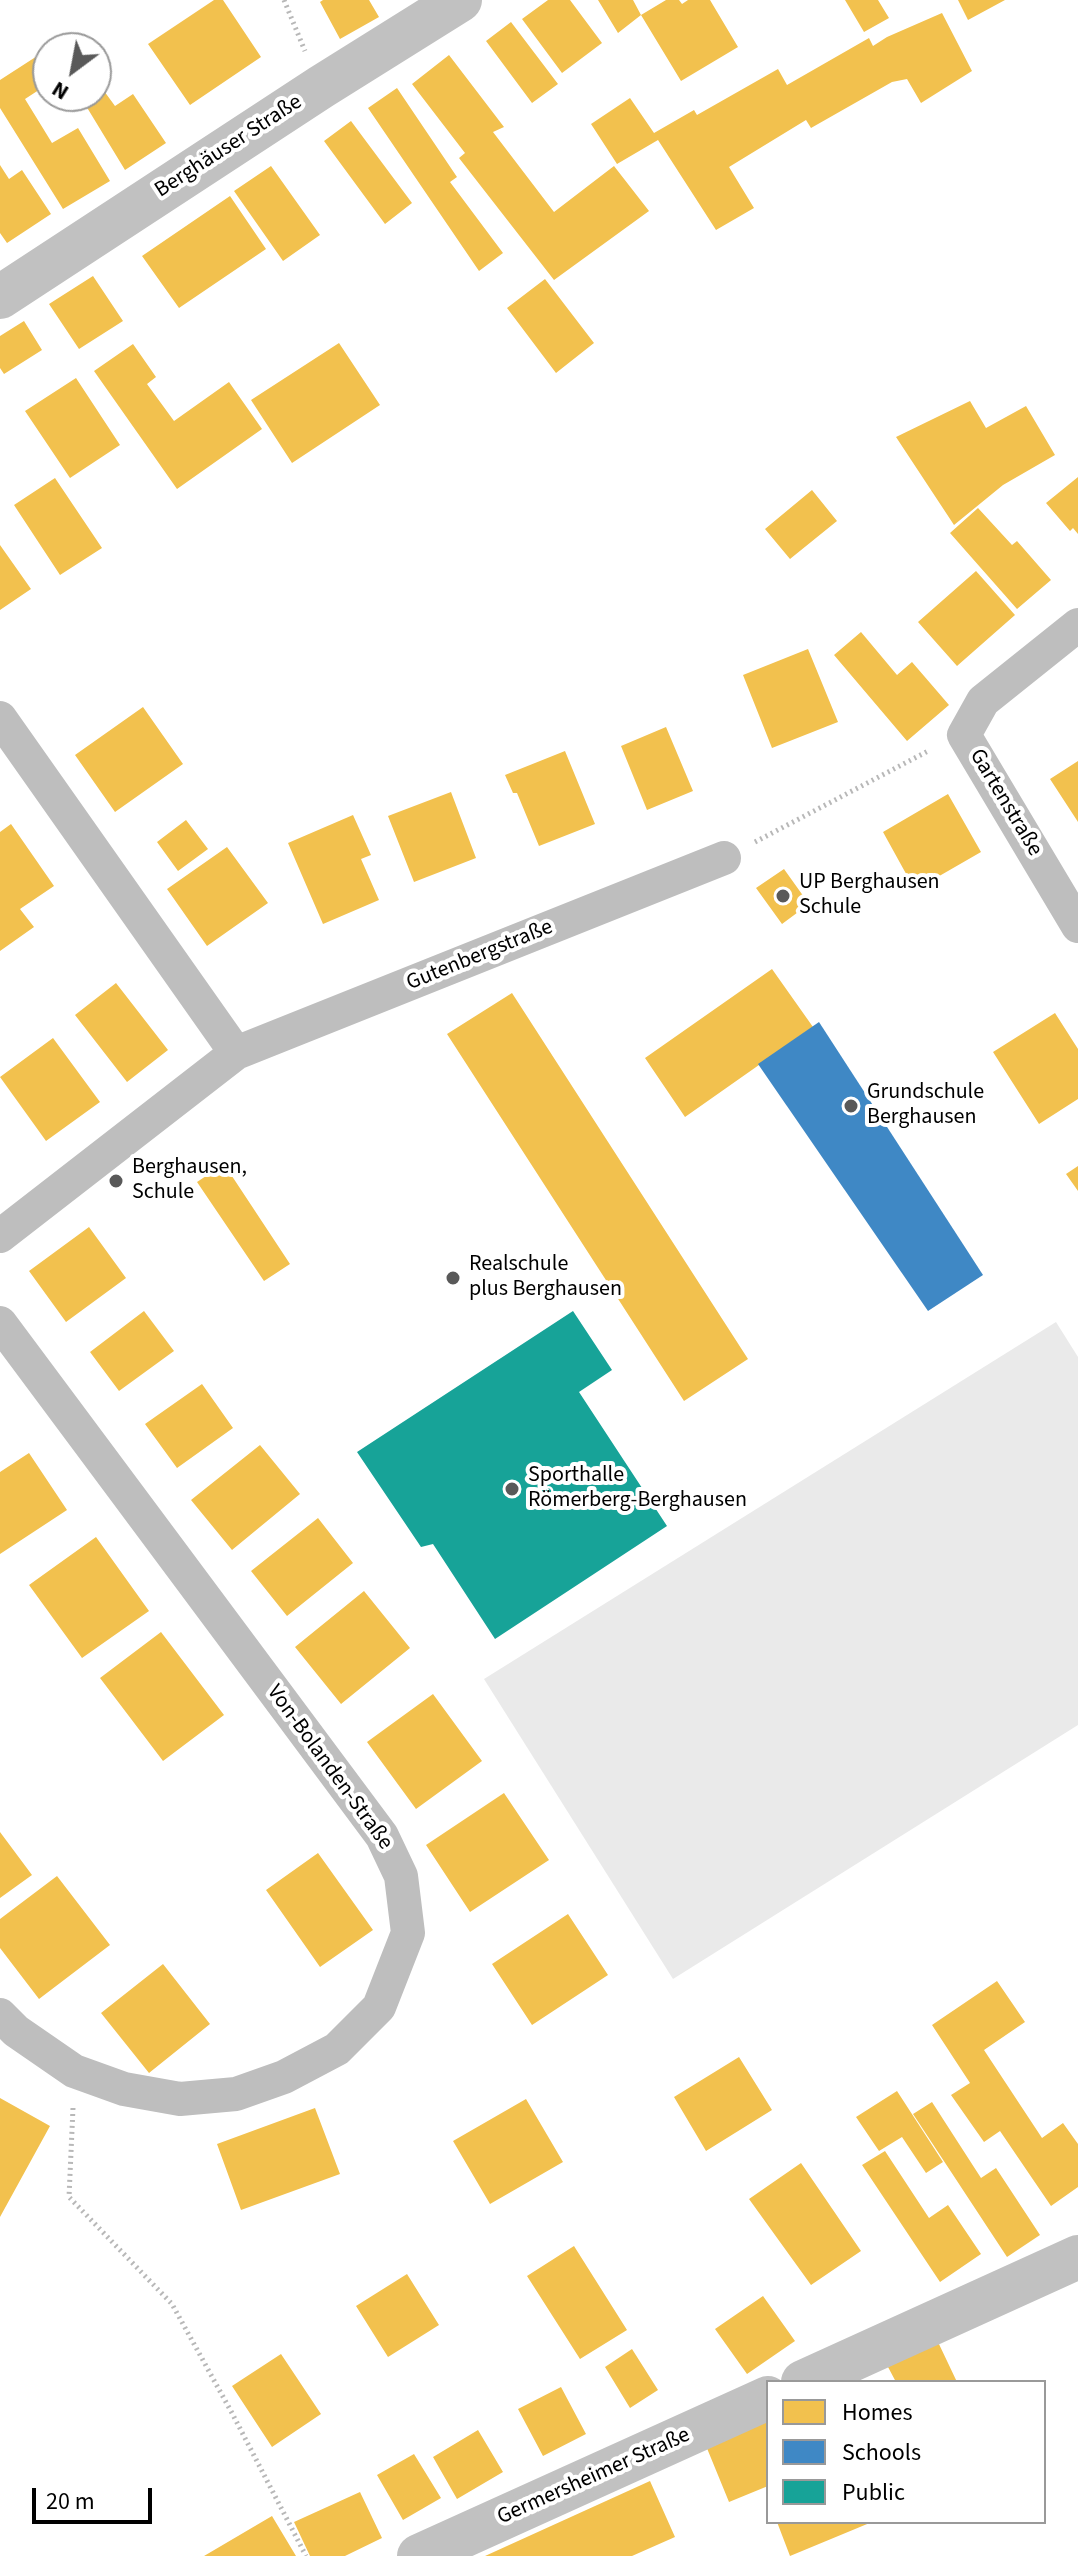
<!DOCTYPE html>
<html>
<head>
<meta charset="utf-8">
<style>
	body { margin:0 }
	#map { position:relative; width:1078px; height:2556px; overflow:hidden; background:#fff; font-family:"Source Sans 3",sans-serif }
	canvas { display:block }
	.legend { position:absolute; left:766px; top:2380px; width:280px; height:144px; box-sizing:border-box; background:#fff; border:2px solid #999; margin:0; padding:10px 14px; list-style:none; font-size:24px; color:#000 }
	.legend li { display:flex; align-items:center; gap:16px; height:40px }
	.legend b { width:40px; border:2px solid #999 }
	.north { position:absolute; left:32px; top:32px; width:80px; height:80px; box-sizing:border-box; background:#fff; border:2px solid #999; border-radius:50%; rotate:212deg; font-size:22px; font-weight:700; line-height:32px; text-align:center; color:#000 }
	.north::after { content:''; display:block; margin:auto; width:28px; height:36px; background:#595959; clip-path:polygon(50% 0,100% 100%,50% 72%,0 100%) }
	.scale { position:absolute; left:32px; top:2488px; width:120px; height:36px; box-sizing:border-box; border:4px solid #000; border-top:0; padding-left:10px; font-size:24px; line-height:28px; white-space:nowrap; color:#000; -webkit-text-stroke:6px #fff; paint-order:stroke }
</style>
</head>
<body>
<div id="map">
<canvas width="1078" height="2556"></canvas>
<ul class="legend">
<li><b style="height:22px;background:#f2c14e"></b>Homes</li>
<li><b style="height:22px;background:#3f88c5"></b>Schools</li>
<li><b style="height:22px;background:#17a398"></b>Public</li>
</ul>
<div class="north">N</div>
<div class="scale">20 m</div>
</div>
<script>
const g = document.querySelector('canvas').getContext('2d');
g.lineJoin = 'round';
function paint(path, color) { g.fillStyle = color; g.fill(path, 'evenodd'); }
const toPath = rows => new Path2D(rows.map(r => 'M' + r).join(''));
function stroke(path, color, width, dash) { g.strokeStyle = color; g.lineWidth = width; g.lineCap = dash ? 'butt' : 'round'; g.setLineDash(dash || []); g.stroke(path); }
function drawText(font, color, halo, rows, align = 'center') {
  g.font = font + ' "Source Sans 3",sans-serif'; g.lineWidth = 8; g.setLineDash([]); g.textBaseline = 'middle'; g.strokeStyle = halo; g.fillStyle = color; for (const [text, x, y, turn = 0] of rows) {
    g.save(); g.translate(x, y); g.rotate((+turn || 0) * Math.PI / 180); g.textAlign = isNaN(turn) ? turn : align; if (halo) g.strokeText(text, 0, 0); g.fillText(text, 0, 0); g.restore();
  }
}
paint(toPath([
	[1056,1322,1078,1357,1078,1725,673,1979,484,1679]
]), '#eaeaea');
paint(toPath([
	[214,0,223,0,261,57,190,105,148,44],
	[323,0,369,0,379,17,340,39,320,2],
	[548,0,570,0,602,43,562,73,522,19],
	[598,0,633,0,641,15,618,33],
	[666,0,679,0,682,4,688,0,710,0,738,47,681,81,641,15],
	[845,0,878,0,889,18,864,32],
	[958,0,1005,0,968,20],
	[942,13,972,71,921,103,907,79,892,82,811,128,806,120,729,167,754,208,716,230,658,140,617,164,591,124,630,98,654,133,694,110,697,115,778,69,787,85,869,38,873,46,887,37],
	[511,22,558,84,532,103,486,41],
	[48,49,48,90,45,86,25,99,52,143,78,128,110,181,63,209,0,108,0,80],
	[449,55,504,127,493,132,554,212,614,166,649,211,554,280,459,158,465,153,412,84],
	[96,80,115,106,133,94,166,143,125,170,80,96,96,96],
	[397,88,457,177,450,182,503,253,479,271,368,108],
	[52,96,78,96,60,109],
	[351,121,412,203,385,224,324,141],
	[0,165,9,179,22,170,51,214,7,243,0,233],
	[271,166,320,235,283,261,234,191],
	[230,196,266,249,179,308,142,256],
	[93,276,123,321,79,349,49,304],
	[545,279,594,343,556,373,507,308],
	[24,321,42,350,4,374,0,368,0,336],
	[339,343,380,405,292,463,251,400],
	[133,344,156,377,147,384,174,421,229,382,262,429,177,489,94,371],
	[76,378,120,445,70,478,25,411],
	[970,401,986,428,1026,406,1055,455,1003,485,954,525,896,437],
	[1078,477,1078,534,1073,528,1070,531,1046,503],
	[55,478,102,548,60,575,14,505],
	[812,490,837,521,790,559,765,529],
	[978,508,1012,545,1017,541,1051,580,1017,609,950,533],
	[0,545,31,589,0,610],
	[976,571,1015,615,957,666,918,622],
	[861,632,897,675,912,662,949,705,907,741,834,655],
	[808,649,838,722,772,748,743,675],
	[143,707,183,764,115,812,75,755],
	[666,727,693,791,647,810,621,746],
	[565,751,595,824,539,846,517,793,513,793,505,775],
	[1078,761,1078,822,1050,779],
	[451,792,476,858,414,882,388,816],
	[948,794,981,852,915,890,883,832],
	[353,815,371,855,361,859,379,900,323,924,288,843],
	[186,820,208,849,178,871,157,842],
	[11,824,54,886,20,909,34,927,0,951,0,832],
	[227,847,268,903,207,946,167,889],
	[784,869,809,904,782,924,756,888],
	[772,969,813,1027,685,1117,645,1058],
	[116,983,168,1050,127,1082,75,1015],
	[512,993,748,1359,684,1401,447,1034],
	[1055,1013,1078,1049,1078,1099,1039,1124,993,1052],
	[53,1038,100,1102,46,1141,0,1077],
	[224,1164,290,1264,264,1281,197,1182],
	[1078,1166,1078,1191,1066,1174],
	[89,1227,126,1278,66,1322,29,1271],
	[144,1311,174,1351,119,1391,90,1352],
	[202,1384,233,1428,177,1468,145,1424],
	[260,1445,300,1494,232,1550,191,1500],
	[29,1453,67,1510,0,1554,0,1472],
	[318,1518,353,1563,287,1616,251,1571],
	[96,1537,149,1611,82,1658,29,1585],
	[364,1591,410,1648,341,1704,295,1647],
	[161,1632,224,1715,163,1761,100,1678],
	[433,1694,482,1761,416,1809,367,1742],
	[504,1793,549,1860,470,1912,426,1845],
	[0,1832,32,1875,0,1898],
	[318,1853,373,1930,320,1967,266,1890],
	[57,1876,110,1945,39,1999,0,1948,0,1919],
	[568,1914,608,1975,532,2025,492,1964],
	[163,1964,210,2024,149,2073,101,2013],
	[997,1981,1025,2022,984,2050,1042,2138,1063,2123,1078,2144,1078,2187,1051,2206,1000,2131,984,2142,951,2095,970,2083,932,2025],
	[739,2057,772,2110,706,2151,674,2097],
	[897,2091,943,2162,926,2173,902,2137,879,2151,856,2117],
	[0,2098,50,2126,0,2217],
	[526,2099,563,2162,490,2204,453,2141],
	[932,2102,981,2178,996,2168,1040,2235,1007,2257,913,2114],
	[315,2108,340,2174,241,2210,217,2144],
	[885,2151,929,2218,948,2205,981,2254,940,2282,862,2165],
	[801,2163,861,2251,811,2285,749,2199],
	[574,2246,627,2330,580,2359,527,2276],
	[407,2274,439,2325,388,2357,356,2306],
	[763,2296,795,2341,747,2374,715,2329],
	[938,2342,957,2382,896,2382,888,2367],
	[632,2349,658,2390,630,2408,605,2367],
	[281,2354,321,2414,272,2447,232,2386],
	[561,2387,586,2434,543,2456,518,2409],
	[768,2416,768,2486,729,2502,704,2441],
	[478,2430,503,2472,457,2499,433,2457],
	[414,2454,441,2498,403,2520,377,2475],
	[650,2481,675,2537,632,2556,485,2556],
	[360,2492,382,2538,345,2556,310,2556,294,2522],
	[272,2516,296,2556,204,2556],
	[777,2522,872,2522,790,2556]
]), '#f2c14e');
paint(toPath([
	[819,1022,983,1275,928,1311,758,1064]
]), '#3f88c5');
paint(toPath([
	[573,1311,612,1370,579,1392,667,1526,495,1639,433,1544,421,1547,357,1452]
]), '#17a398');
stroke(toPath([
	[284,0,305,51],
	[755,842,930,750],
	[73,2108,69,2197,172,2304,232,2413,306,2556]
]), '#b8b8b8', 5, [2, 4]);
stroke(toPath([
	[1078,625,983,701,964,735,1078,926],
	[0,718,236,1053,0,1236],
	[236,1053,724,858],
	[0,1323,382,1836,401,1876,408,1933,379,2007,337,2049,284,2077,236,2094,180,2099,124,2089,74,2071,16,2031,0,2015]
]), '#bebebe', 34);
stroke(toPath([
	[0,297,321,87,460,0],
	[803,2382,1078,2257],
	[419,2556,768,2398]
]), '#c1c1c1', 44);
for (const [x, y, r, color] of [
	[783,896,8,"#595959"],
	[851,1106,8,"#595959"],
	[116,1181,8,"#595959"],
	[453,1278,8,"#595959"],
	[512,1489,8,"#595959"]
]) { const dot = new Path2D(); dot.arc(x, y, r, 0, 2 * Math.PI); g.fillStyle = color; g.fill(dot); stroke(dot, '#fff', 3); }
drawText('22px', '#000', '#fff', [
	["Berghäuser Straße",229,147,-33],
	["Gartenstraße",1005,803,59],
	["Gutenbergstraße",480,956,-22],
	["Von-Bolanden-Straße",329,1768,54],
	["Germersheimer Straße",594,2477,-24]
]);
drawText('22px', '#000', '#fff', [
	["UP Berghausen",799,883],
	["Schule",799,908],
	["Grundschule",867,1093],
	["Berghausen",867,1118],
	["Berghausen,",132,1168],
	["Schule",132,1193],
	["Realschule",469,1265],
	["plus Berghausen",469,1290],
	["Sporthalle",528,1476],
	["Römerberg-Berghausen",528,1501]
], 'left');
</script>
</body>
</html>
